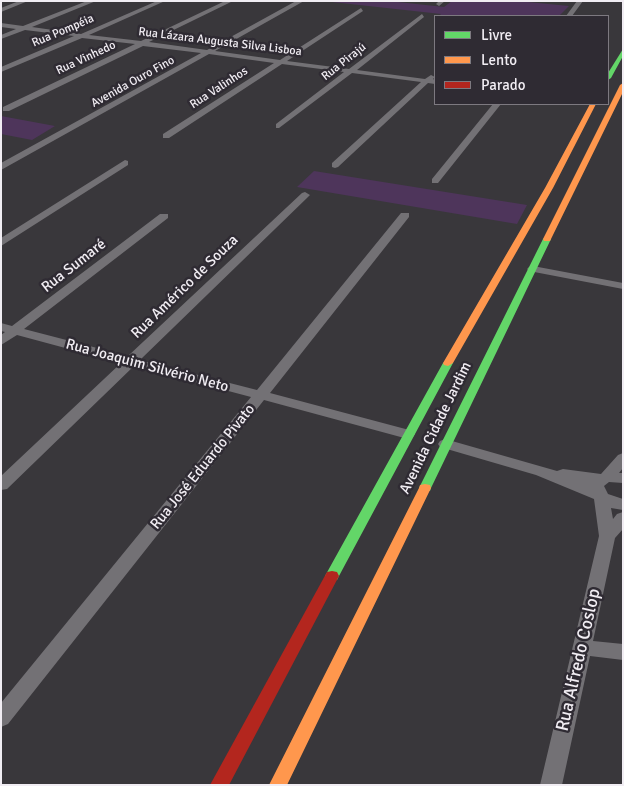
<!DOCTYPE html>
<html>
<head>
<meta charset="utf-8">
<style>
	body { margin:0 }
	#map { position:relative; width:624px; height:786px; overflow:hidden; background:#39373b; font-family:Signika,sans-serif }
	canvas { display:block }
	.frame { position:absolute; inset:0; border:2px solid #f1edf3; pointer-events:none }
	.legend { position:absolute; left:434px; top:15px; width:175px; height:90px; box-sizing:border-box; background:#2f2b33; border:1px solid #7d7980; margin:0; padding:6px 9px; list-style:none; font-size:15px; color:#f1edf3 }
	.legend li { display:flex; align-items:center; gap:10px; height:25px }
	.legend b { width:25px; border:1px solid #7d7980 }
</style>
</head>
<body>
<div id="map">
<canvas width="624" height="786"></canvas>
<div class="frame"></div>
<ul class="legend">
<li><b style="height:6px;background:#63d668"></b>Livre</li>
<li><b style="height:6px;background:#ff974d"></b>Lento</li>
<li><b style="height:6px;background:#b3261e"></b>Parado</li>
</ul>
</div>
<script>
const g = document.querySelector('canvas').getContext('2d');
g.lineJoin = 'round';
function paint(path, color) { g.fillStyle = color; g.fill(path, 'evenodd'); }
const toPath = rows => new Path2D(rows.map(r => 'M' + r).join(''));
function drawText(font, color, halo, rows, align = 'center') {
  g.font = font + ' Signika,sans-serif'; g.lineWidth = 5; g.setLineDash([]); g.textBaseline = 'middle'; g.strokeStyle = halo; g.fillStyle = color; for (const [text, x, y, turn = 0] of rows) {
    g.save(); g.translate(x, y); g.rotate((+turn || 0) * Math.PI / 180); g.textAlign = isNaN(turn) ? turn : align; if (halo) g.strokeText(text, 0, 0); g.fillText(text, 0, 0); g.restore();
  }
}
paint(toPath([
	[323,1,389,1,444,7,452,1,518,1,569,6,559,16,439,16,441,14],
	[1,116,55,126,32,140,1,134],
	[314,171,527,205,517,224,297,187]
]), '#4e355b');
paint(toPath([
	[19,1,28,1,1,12,1,8,19,1],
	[87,1,96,1,32,27,81,34,157,1,165,1,89,35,141,41,225,1,233,1,149,42,207,50,296,1,304,1,215,51,280,60,361,8,363,11,287,61,349,69,422,14,424,17,357,70,425,79,431,75,435,77,433,79,435,80,435,84,428,83,338,167,335,168,332,167,332,163,421,82,352,73,279,128,276,128,276,124,344,72,282,64,169,138,163,138,163,134,274,63,209,54,1,170,1,163,201,53,143,46,9,111,3,111,3,107,135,44,82,38,1,72,1,67,74,36,25,30,1,39,1,35,16,29,1,27,1,23,23,26,87,1],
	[439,1,445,1,439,6,436,4,439,1],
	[577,1,583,1,572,16,566,16,577,1],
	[493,104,501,104,438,183,432,183,432,179,493,104],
	[125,160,128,161,128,165,1,246,1,238,125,160],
	[305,192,310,195,308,197,140,360,257,390,401,213,409,213,409,217,270,393,413,431,415,434,413,437,408,439,264,400,8,724,1,727,1,703,251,397,134,366,7,489,1,490,1,476,121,363,17,335,1,345,1,335,5,332,1,331,1,323,12,326,160,214,168,214,168,218,24,329,128,356,302,193,305,192],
	[533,266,623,283,623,289,529,271,527,269,529,267,533,266],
	[445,439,557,471,563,469,601,474,618,455,623,453,623,468,619,473,623,473,623,483,609,482,604,486,608,494,623,499,623,510,611,508,613,519,617,514,623,512,623,529,615,538,593,641,623,644,623,660,590,656,562,785,540,785,599,536,594,499,536,475,440,447,438,444,440,441,445,439]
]), '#737175');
paint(toPath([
	[623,49,623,56,611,78,608,80,608,73,623,49],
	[547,236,551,239,431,488,430,491,420,491,419,488,543,239,547,236],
	[448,360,453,363,339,576,337,580,332,581,327,580,325,576,443,363,448,360]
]), '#63d668');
paint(toPath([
	[623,83,623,92,551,239,550,241,544,241,543,239,620,85,623,83],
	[590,104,596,104,553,188,453,363,448,366,444,365,443,363,545,188,590,104],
	[425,484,430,485,431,488,287,785,269,785,419,488,420,485,425,484]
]), '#ff974d');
paint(toPath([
	[332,571,337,572,339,576,229,785,210,785,327,572,332,571]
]), '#b3261e');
drawText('12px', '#f1edf3', '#2f2b33', [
	["Rua Pompéia",63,31,-23],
	["Rua Lázara Augusta Silva Lisboa",220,42,7],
	["Rua Vinhedo",86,58,-25],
	["Rua Pirajú",344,62,-38],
	["Avenida Ouro Fino",133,82,-29],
	["Rua Valinhos",219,88,-33]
]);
drawText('15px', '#f1edf3', '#2f2b33', [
	["Rua Sumaré",74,266,-38],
	["Rua Américo de Souza",185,287,-44],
	["Rua Joaquim Silvério Neto",147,366,15],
	["Avenida Cidade Jardim",436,428,-64],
	["Rua José Eduardo Pivato",203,467,-51]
]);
drawText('18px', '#f1edf3', '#2f2b33', [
	["Rua Alfredo Coslop",579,660,-77]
]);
</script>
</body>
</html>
